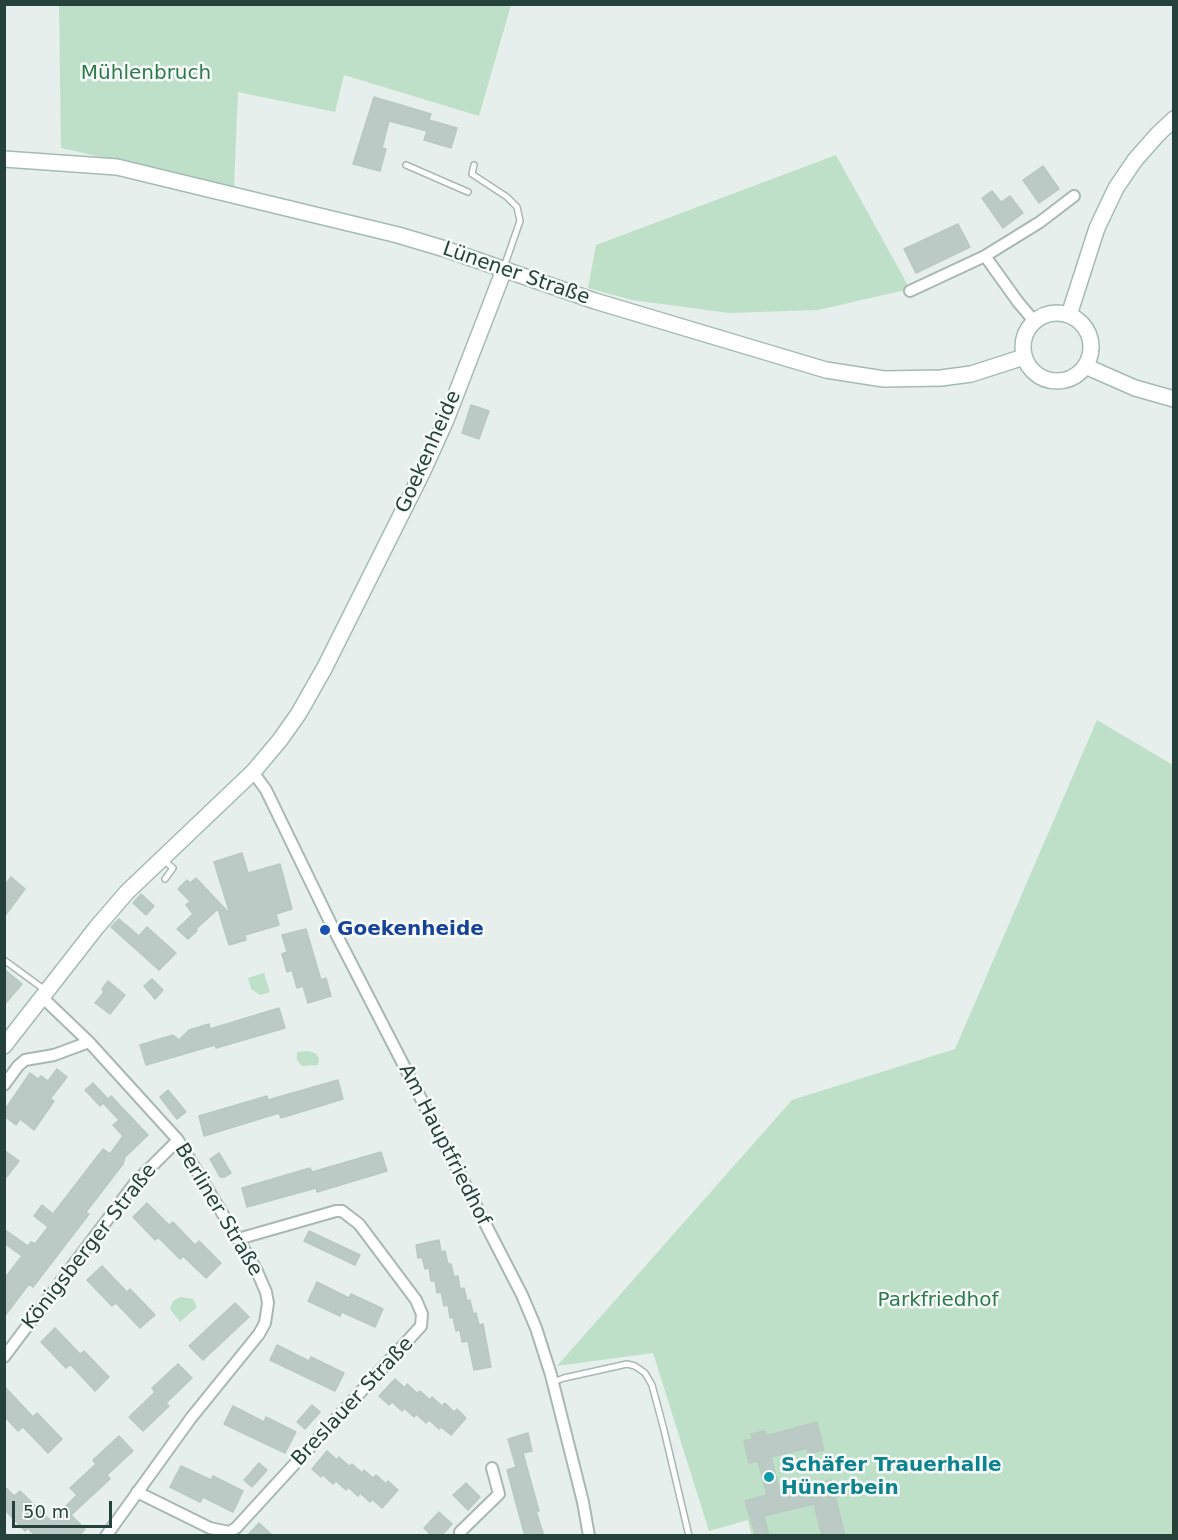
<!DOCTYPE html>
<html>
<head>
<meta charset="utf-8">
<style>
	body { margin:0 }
	#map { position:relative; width:1178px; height:1540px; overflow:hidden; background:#e6efeb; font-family:"DejaVu Sans",sans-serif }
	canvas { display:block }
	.frame { position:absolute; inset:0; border:6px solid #24423a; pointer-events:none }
	.scale { position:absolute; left:12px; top:1501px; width:100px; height:27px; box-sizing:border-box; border:3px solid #24423a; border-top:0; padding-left:8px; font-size:18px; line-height:21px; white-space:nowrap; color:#24423a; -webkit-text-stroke:4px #f7fbf9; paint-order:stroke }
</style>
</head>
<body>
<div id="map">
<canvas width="1178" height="1540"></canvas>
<div class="frame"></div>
<div class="scale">50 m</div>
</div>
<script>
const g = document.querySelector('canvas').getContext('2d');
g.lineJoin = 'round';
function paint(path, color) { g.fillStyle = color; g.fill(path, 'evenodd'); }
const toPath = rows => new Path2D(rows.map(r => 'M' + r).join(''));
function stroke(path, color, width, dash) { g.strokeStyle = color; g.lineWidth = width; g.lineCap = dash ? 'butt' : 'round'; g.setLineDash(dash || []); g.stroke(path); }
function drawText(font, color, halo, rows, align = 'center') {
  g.font = font + ' "DejaVu Sans",sans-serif'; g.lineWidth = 5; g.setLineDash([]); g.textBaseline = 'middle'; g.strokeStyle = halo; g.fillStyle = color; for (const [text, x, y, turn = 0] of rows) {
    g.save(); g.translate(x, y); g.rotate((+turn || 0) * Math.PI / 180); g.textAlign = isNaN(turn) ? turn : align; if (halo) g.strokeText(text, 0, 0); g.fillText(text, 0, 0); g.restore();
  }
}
paint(toPath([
	[59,5,511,5,479,116,344,75,335,112,238,92,234,187,61,148],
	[836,155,910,289,818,310,729,313,632,300,588,288,596,245],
	[1097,720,1173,765,1173,1535,752,1536,748,1520,709,1531,653,1353,557,1366,792,1100,955,1049],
	[264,973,270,992,260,995,251,989,248,978],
	[308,1051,315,1053,319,1058,318,1065,302,1066,297,1060,297,1052],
	[181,1297,193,1299,197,1307,180,1322,170,1309,173,1301]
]), '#bfe0c8');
const building = toPath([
	[374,97,431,114,429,120,457,128,451,148,424,140,427,131,389,121,382,148,386,149,380,171,353,164,374,97],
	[1043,166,1059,189,1039,203,1023,180,1043,166],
	[992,191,1001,202,1010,196,1023,213,1003,228,982,198,992,191],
	[958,224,970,247,916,273,904,249,958,224],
	[471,405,489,411,479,439,462,433,471,405],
	[242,853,248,873,280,864,292,909,276,914,279,925,245,935,246,940,229,945,218,909,196,929,197,931,188,939,177,929,193,914,186,905,190,901,178,889,187,880,190,883,196,878,230,914,214,862,242,853],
	[11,877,25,889,4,917,4,886,11,877],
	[141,894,154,906,146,915,133,903,141,894],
	[119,919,139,936,147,927,176,953,159,970,111,927,119,919],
	[306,929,321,980,326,978,331,996,308,1003,303,986,297,988,292,970,287,972,282,954,287,952,282,935,306,929],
	[4,969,22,984,4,1005,4,969],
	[152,979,163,990,155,999,144,986,152,979],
	[108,981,125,995,110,1014,95,1003,104,992,102,989,108,981],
	[279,1008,285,1028,216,1048,215,1045,146,1065,140,1045,173,1035,179,1040,189,1030,209,1024,210,1029,279,1008],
	[57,1069,67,1077,50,1099,54,1101,34,1130,20,1119,16,1125,4,1116,4,1111,30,1073,38,1079,41,1076,48,1081,57,1069],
	[338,1080,343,1099,281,1118,279,1113,204,1136,199,1116,267,1096,268,1100,338,1080],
	[93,1083,108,1099,100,1106,85,1090,93,1083],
	[168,1090,186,1112,177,1119,160,1097,168,1090],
	[111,1096,148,1135,125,1157,123,1164,86,1212,89,1214,33,1287,29,1284,4,1317,4,1279,22,1256,4,1243,4,1229,28,1246,31,1242,35,1244,48,1227,34,1216,42,1205,53,1214,103,1149,110,1154,123,1136,113,1125,119,1120,104,1104,111,1096],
	[4,1150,19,1161,4,1180,4,1150],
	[381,1152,387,1171,317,1192,316,1188,247,1207,242,1188,310,1168,312,1172,381,1152],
	[219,1153,231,1173,225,1177,220,1177,210,1159,219,1153],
	[147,1203,169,1225,173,1222,195,1245,199,1241,221,1263,206,1278,183,1256,180,1259,158,1237,155,1240,133,1217,147,1203],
	[309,1231,360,1255,355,1265,304,1241,309,1231],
	[439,1240,441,1252,445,1251,448,1264,451,1264,454,1277,458,1276,460,1289,464,1288,467,1301,470,1300,473,1314,476,1313,479,1325,483,1324,491,1367,474,1370,468,1341,462,1342,460,1330,456,1331,453,1317,450,1318,448,1305,444,1306,441,1292,437,1293,435,1281,431,1281,429,1268,425,1269,422,1257,418,1258,416,1245,439,1240],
	[102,1266,127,1292,130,1289,155,1315,140,1328,116,1303,112,1306,87,1280,102,1266],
	[317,1282,349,1298,351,1294,383,1309,375,1327,342,1312,340,1316,308,1301,317,1282],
	[235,1303,249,1317,203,1360,189,1346,235,1303],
	[55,1328,80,1354,84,1351,109,1377,95,1391,70,1364,66,1368,41,1342,55,1328],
	[277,1345,309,1361,311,1357,344,1373,335,1391,270,1360,277,1345],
	[178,1364,192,1378,166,1403,169,1406,143,1431,129,1417,155,1392,152,1388,178,1364],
	[395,1379,405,1388,407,1384,417,1393,420,1391,430,1400,432,1397,442,1406,445,1403,454,1412,457,1409,466,1418,451,1435,441,1427,439,1429,429,1420,426,1423,416,1414,414,1417,404,1408,402,1411,392,1402,389,1405,379,1396,395,1379],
	[4,1386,33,1417,37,1413,62,1439,48,1453,23,1427,18,1431,4,1416,4,1386],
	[312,1405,320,1412,305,1429,297,1422,312,1405],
	[233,1406,264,1422,266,1417,296,1432,285,1453,224,1424,233,1406],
	[817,1422,824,1450,808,1454,807,1448,771,1457,780,1492,831,1480,845,1536,822,1536,814,1504,764,1516,769,1536,756,1536,745,1501,767,1495,758,1461,749,1463,744,1441,753,1439,751,1434,765,1431,766,1436,817,1422],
	[528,1433,532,1451,523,1453,539,1511,536,1511,544,1536,525,1536,507,1470,516,1467,508,1439,528,1433],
	[119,1436,133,1451,107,1475,110,1479,71,1515,85,1529,79,1536,35,1536,28,1528,25,1531,4,1509,4,1486,14,1496,20,1491,51,1521,77,1495,70,1488,96,1464,93,1460,119,1436],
	[327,1451,337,1460,339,1457,349,1466,352,1464,362,1473,364,1470,373,1478,376,1475,386,1484,388,1481,398,1490,382,1508,372,1499,370,1502,360,1493,358,1496,348,1487,346,1490,336,1481,333,1484,323,1475,321,1477,312,1469,327,1451],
	[259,1463,267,1470,252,1487,244,1480,259,1463],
	[181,1466,211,1480,213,1476,243,1491,233,1512,203,1497,200,1502,170,1487,181,1466],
	[466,1483,480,1497,468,1510,453,1495,466,1483],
	[439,1512,452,1524,441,1536,432,1536,424,1528,439,1512],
	[259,1523,273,1536,247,1536,259,1523]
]);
paint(building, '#bbcac4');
stroke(building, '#b8c9c2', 1.5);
const lane = toPath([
	[406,165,468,192],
	[474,165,472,174,507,197,517,207,520,221,504,267],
	[162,859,173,868,165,879],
	[4,960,45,990],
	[553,1382,564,1378,627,1364,635,1366,645,1373,652,1385,664,1430,689,1536]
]);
const street = toPath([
	[985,256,1018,302,1034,321],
	[910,291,985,256,1040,222,1074,196],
	[253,772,266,790,332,926,522,1295,536,1328,551,1375,583,1502,589,1536],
	[42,997,89,1042,178,1140,256,1269,266,1292,268,1303,265,1323,259,1334,191,1418,106,1536],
	[4,1085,18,1066,25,1060,54,1055,89,1042],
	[4,1357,135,1183,178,1140],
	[137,1492,210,1528,229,1532,236,1528,421,1326,422,1314,416,1300,359,1224,342,1211,336,1211,238,1239],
	[461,1536,460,1532,499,1494,492,1468]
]);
const secondary = toPath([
	[4,159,117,167,398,235,445,249,595,301,826,370,884,379,941,378,971,374,1024,357],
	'1023 347a34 34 0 1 1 68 0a34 34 0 1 1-68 0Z',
	[1069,315,1097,228,1116,188,1135,160,1158,134,1174,119],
	[1085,366,1135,388,1174,399],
	[4,1046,96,928,127,892,253,772,280,740,299,713,325,667,422,473,446,420,504,270]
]);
stroke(lane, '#a8b8b2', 8);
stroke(street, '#a8b8b2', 14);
stroke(secondary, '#a4bbb3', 18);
stroke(lane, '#fff', 5);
stroke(street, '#fff', 10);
stroke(secondary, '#fff', 15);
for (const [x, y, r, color] of [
	[325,930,6,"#1a4fb4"],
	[769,1477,6,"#0f9aa8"]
]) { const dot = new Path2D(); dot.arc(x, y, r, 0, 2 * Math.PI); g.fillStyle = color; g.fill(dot); stroke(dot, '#f7fbf9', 2); }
drawText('20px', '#2d7a4b', '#f7fbf9', [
	["Mühlenbruch",146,74],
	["Parkfriedhof",938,1301]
]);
drawText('20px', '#24423a', '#f7fbf9', [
	["Lünener Straße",516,274,19],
	["Goekenheide",429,452,-66],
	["Am Hauptfriedhof",444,1145,63],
	["Berliner Straße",218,1210,59],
	["Königsberger Straße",90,1247,-52],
	["Breslauer Straße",353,1402,-47]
]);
drawText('bold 20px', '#164399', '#f7fbf9', [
	["Goekenheide",337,930]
], 'left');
drawText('bold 20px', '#0d838f', '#f7fbf9', [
	["Schäfer Trauerhalle",781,1466],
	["Hünerbein",781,1489]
], 'left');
</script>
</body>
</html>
